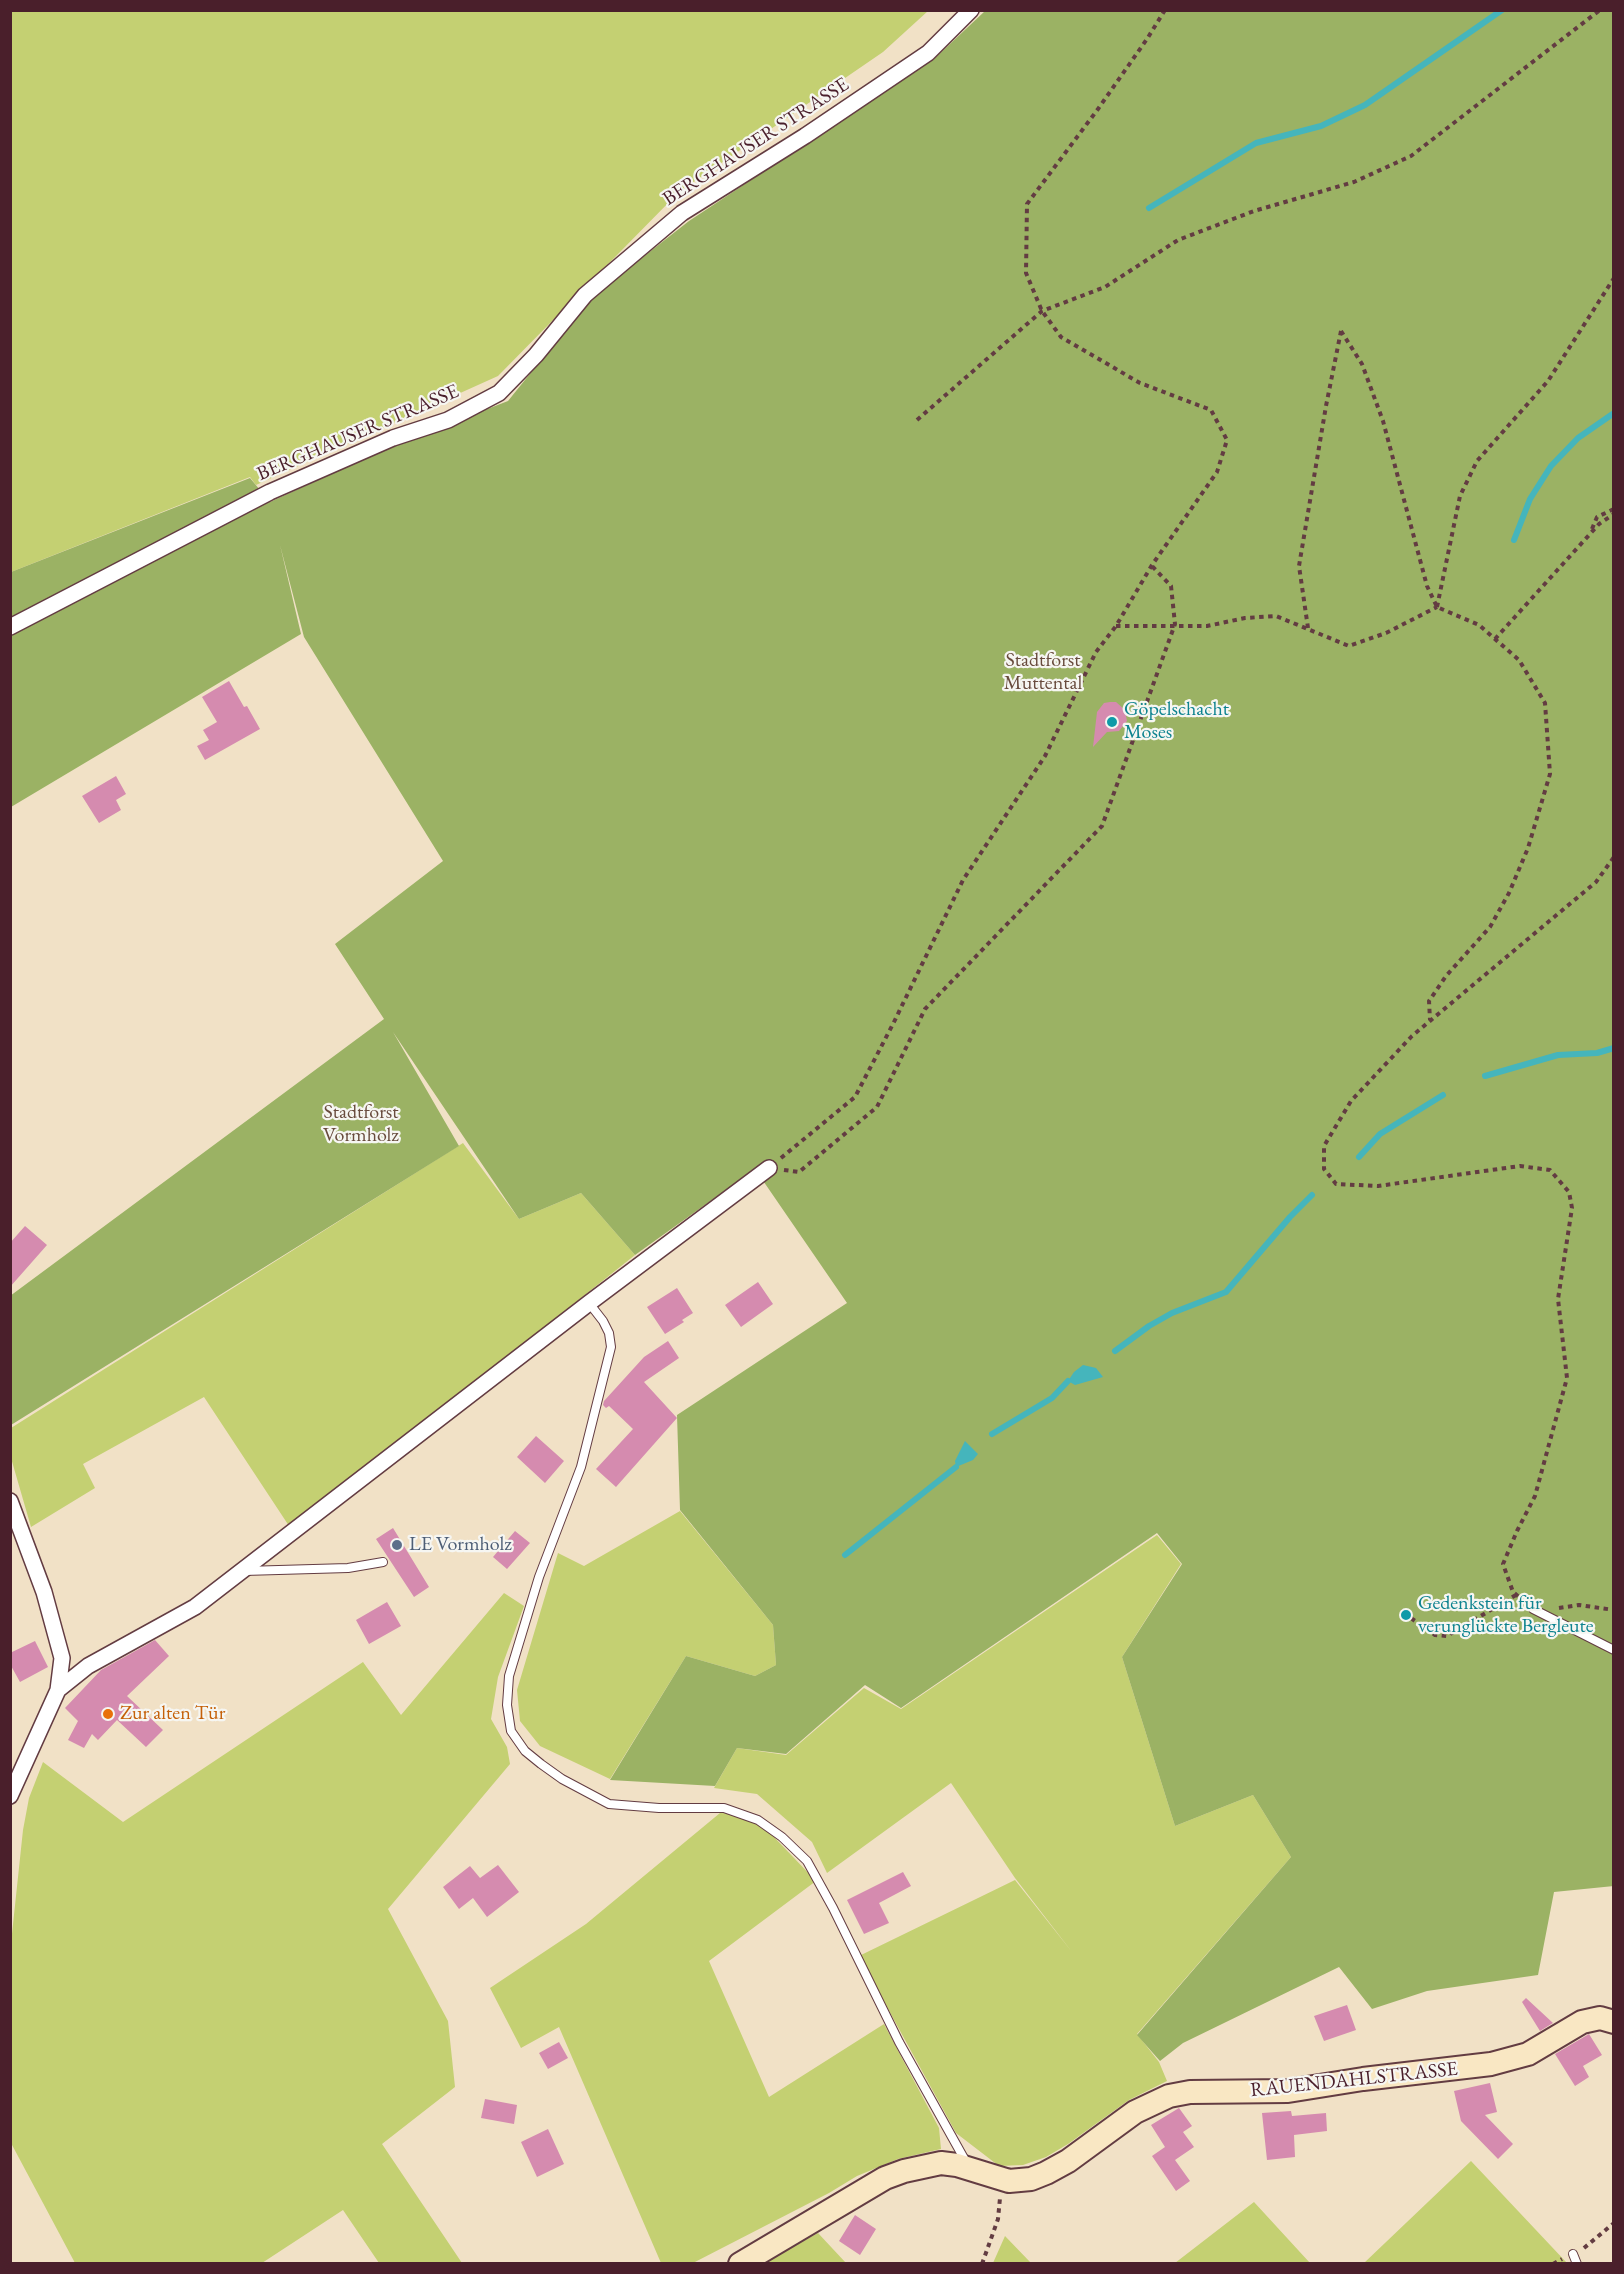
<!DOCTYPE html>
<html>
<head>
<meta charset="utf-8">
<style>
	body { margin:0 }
	#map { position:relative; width:1624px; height:2274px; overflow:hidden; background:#f1e1c6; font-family:"EB Garamond",serif }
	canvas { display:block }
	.frame { position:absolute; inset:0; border:12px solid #4a1f2b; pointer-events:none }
</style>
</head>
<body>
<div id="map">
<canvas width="1624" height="2274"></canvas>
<div class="frame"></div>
</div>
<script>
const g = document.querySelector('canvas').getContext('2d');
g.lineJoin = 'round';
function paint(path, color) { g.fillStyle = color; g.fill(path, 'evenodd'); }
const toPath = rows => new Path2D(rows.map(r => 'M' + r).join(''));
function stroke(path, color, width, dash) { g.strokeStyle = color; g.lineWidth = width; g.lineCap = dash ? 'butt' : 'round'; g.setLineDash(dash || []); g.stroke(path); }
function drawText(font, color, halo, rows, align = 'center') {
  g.font = font + ' "EB Garamond",serif'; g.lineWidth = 4.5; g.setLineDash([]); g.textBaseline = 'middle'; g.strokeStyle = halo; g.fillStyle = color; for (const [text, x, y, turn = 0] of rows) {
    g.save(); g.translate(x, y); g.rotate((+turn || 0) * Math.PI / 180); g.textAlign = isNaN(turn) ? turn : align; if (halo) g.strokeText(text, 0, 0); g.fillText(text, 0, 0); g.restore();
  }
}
paint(toPath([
	[11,11,928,11,883,52,679,192,498,376,256,485,250,477,11,572],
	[463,1143,519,1219,581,1193,635,1255,291,1529,204,1397,83,1464,95,1488,31,1527,11,1458,11,1428],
	[680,1511,773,1625,776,1665,755,1676,686,1656,610,1779,540,1746,520,1721,517,1690,558,1553,584,1566],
	[1157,1535,1181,1564,1122,1657,1175,1826,1253,1795,1291,1857,1137,2034,1159,2062,1167,2081,1129,2100,1068,2144,1046,2157,1023,2165,999,2166,956,2133,859,1956,1015,1880,1072,1952,1015,1878,951,1783,827,1873,812,1842,757,1794,714,1788,737,1748,786,1755,864,1688,901,1709],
	[504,1593,524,1606,498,1677,491,1719,507,1747,510,1764,388,1909,448,2021,455,2087,382,2144,462,2263,379,2263,343,2210,262,2263,75,2263,11,2143,11,1943,23,1830,29,1798,43,1762,123,1822,363,1662,401,1715],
	[720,1813,752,1814,816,1881,709,1961,769,2097,884,2024,939,2128,941,2149,898,2159,857,2176,829,2193,693,2263,661,2263,559,2027,521,2048,490,1988,586,1924],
	[1471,2161,1567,2263,1364,2263],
	[1254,2202,1310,2263,1175,2263],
	[818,2233,846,2263,764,2263],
	[1005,2236,1031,2263,993,2263]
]), '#c4d072');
paint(toPath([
	[985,11,1613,11,1614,1886,1554,1892,1538,1975,1427,1991,1372,2009,1339,1967,1183,2043,1160,2061,1137,2035,1291,1857,1253,1795,1175,1826,1122,1657,1182,1564,1157,1533,901,1708,865,1685,786,1754,737,1748,715,1786,610,1780,686,1656,755,1676,776,1665,773,1625,680,1510,677,1415,847,1303,755,1169,635,1255,581,1193,519,1219,393,1032,459,1146,11,1425,10,1296,384,1019,335,944,443,861,304,637,280,545,301,634,11,807,11,572,250,478,270,502,395,445,508,401,592,297,689,221,934,59]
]), '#9bb264');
paint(toPath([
	[1083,1365,1096,1368,1103,1377,1075,1385,1068,1381,1074,1372],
	[965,1441,978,1454,973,1460,956,1467,955,1461]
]), '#45b5bc');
stroke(toPath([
	[1149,208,1256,143,1321,126,1365,105,1502,10],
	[1514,540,1530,499,1551,466,1578,438,1614,413],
	[1485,1076,1558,1055,1597,1053,1614,1048],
	[1359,1157,1380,1134,1443,1095],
	[1115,1351,1149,1326,1172,1313,1226,1292,1290,1217,1312,1195],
	[992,1434,1052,1398,1068,1381],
	[845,1555,956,1467]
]), '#45b5bc', 6);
paint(toPath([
	[229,681,244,707,247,706,260,729,205,760,197,746,209,740,203,730,217,722,202,697],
	[1110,702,1116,702,1125,710,1127,721,1119,731,1107,732,1093,747,1097,712,1104,703],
	[116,776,126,794,116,800,121,810,99,823,82,796],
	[25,1226,47,1245,10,1287,10,1243],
	[758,1282,773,1304,741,1327,725,1305],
	[677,1288,693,1313,682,1320,684,1322,665,1334,647,1307],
	[668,1341,679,1358,644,1382,677,1418,616,1487,596,1469,633,1429,609,1406,606,1408,603,1405,604,1401,644,1357],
	[536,1436,564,1461,545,1483,517,1457],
	[393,1528,429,1587,414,1597,376,1539],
	[515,1531,530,1543,507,1569,493,1557],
	[387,1602,401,1626,369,1644,356,1620],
	[155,1640,169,1656,127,1696,163,1730,146,1747,117,1720,98,1740,92,1734,84,1748,68,1740,78,1721,65,1708,101,1670],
	[35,1641,48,1667,20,1682,10,1664,10,1653],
	[498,1865,519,1892,487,1917,473,1898,459,1909,443,1887,470,1866,480,1878],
	[903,1872,911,1886,879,1903,889,1923,864,1934,847,1900],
	[1526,1998,1553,2023,1540,2031,1522,2002],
	[1347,2005,1356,2030,1324,2041,1314,2016],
	[1589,2034,1602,2055,1583,2066,1589,2077,1575,2086,1555,2054],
	[559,2042,568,2058,548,2069,539,2053],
	[1490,2083,1497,2112,1485,2115,1513,2144,1498,2159,1461,2121,1454,2091],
	[485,2099,517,2105,514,2124,481,2118],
	[1179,2108,1192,2126,1183,2132,1194,2147,1175,2160,1190,2181,1176,2191,1152,2156,1165,2147,1151,2125],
	[1291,2111,1292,2116,1326,2113,1327,2131,1294,2135,1295,2157,1267,2160,1262,2113],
	[548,2129,564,2164,537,2177,521,2142],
	[855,2215,876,2229,860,2255,839,2241]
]), '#d58baf');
const lane = toPath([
	[589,1303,603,1321,609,1333,611,1347,581,1467,539,1577,509,1676,507,1705,511,1731,525,1751,541,1764,562,1779,609,1804,659,1808,724,1808,758,1820,782,1837,807,1861,833,1908,899,2042,966,2162],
	[244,1571,348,1568,383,1562],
	[1533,1609,1614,1650],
	[1573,2254,1577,2264]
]);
const street = toPath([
	[10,627,270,492,393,438,448,420,499,393,536,355,585,295,682,213,805,136,928,53,971,10],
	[10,1501,44,1592,62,1658,58,1690,10,1796],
	[58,1690,88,1666,195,1607,589,1303,769,1168]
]);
const secondary = toPath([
	[740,2264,885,2178,904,2171,941,2163,957,2165,1009,2181,1031,2179,1046,2173,1068,2161,1135,2112,1169,2096,1190,2092,1288,2091,1363,2079,1491,2064,1528,2054,1582,2022,1600,2018,1614,2022]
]);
stroke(lane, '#633c42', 10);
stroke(street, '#633c42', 18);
stroke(secondary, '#633c42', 26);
stroke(toPath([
	[1341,331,1362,364,1383,421,1427,586,1437,607,1479,625,1519,660,1545,703,1550,774,1528,848,1509,893,1490,927,1446,976,1429,1001,1430,1020],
	[917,420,1042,311,1105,287,1178,240,1254,211,1354,182,1411,156,1600,10],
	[1592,529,1597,517,1614,509],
	[1437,607,1460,496,1477,461,1548,381,1614,278],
	[1116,626,1207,626,1245,618,1276,616,1349,646,1386,633,1437,607],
	[1308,628,1299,566,1326,406,1341,331],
	[1495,639,1599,524,1614,514],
	[781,1158,855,1097,894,1022,963,880,1045,756,1096,652,1116,626,1152,565,1217,472,1227,440,1211,410,1140,383,1061,337,1042,311,1026,273,1027,204,1098,109,1147,39,1165,10],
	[784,1170,799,1172,877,1107,925,1009,1102,826,1175,624,1171,586,1152,566],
	[1525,1602,1513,1592,1503,1564,1517,1531,1535,1496,1567,1378,1558,1299,1572,1208,1569,1192,1550,1170,1520,1166,1378,1186,1336,1184,1324,1169,1324,1146,1351,1101,1412,1036,1596,882,1614,857],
	[1559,1608,1579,1605,1614,1610],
	[1408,1616,1409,1611,1403,1611,1402,1617,1408,1616,1435,1635,1447,1636,1516,1595],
	[1584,2248,1614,2223],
	[982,2264,998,2219,1000,2198],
	[1553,2264,1562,2259]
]), '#633c42', 4, [4.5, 4.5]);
stroke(lane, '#fff', 8);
stroke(street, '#fff', 15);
stroke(secondary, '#f9e7c3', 22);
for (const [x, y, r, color] of [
	[1112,722,6,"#0f9aa8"],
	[397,1545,6,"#5c6f8a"],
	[1406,1615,6,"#0f9aa8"],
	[108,1714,6,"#e8710a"]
]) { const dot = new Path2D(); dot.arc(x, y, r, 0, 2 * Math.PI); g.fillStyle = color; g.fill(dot); stroke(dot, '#f6f6f2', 2); }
drawText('20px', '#4a1f2b', '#f6f6f2', [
	["BERGHAUSER STRASSE",756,142,-33],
	["BERGHAUSER STRASSE",358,433,-23],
	["RAUENDAHLSTRASSE",1354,2080,-6]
]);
drawText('20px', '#684b3d', '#f6f6f2', [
	["Stadtforst",1043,661],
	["Muttental",1043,684],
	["Stadtforst",361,1113],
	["Vormholz",361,1136]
]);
drawText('20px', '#0d838f', '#f6f6f2', [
	["Göpelschacht",1124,710],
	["Moses",1124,733],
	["Gedenkstein für",1418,1604],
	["verunglückte Bergleute",1418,1627]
], 'left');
drawText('20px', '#4e5e75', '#f6f6f2', [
	["LE Vormholz",409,1545]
], 'left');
drawText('20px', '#c56008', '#f6f6f2', [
	["Zur alten Tür",120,1714]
], 'left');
</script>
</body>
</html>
